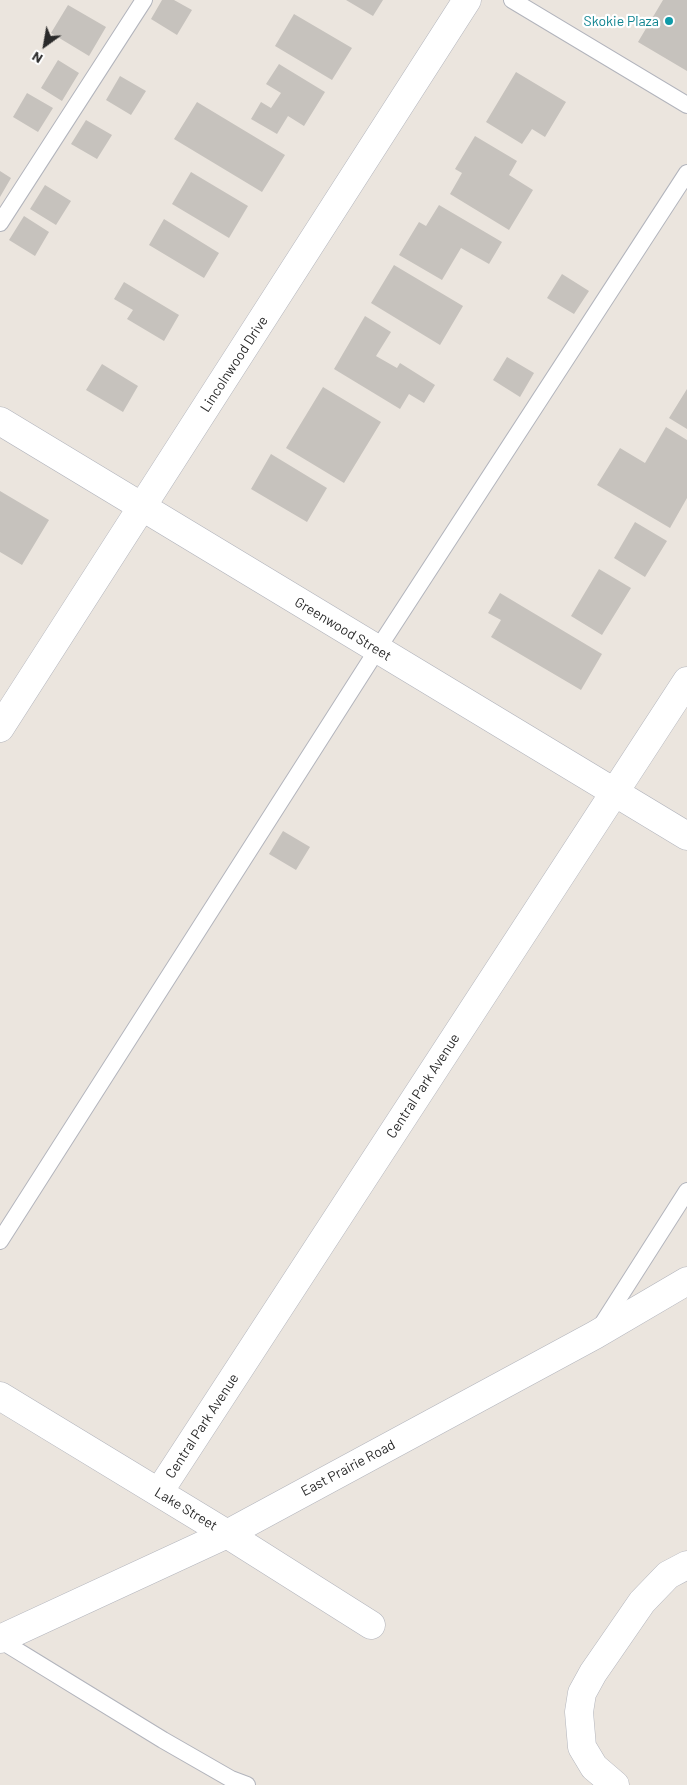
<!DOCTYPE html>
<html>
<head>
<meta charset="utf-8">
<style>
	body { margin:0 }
	#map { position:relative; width:687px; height:1785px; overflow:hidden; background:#ebe5de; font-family:Barlow,sans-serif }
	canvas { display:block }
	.north { position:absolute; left:20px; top:20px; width:50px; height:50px; -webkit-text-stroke:4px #fff; paint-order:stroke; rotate:212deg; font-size:14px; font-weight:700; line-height:20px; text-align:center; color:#2a2a2a }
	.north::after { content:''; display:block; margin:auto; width:18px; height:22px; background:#2a2a2a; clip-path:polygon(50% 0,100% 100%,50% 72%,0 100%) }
</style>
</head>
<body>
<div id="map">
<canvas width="687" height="1785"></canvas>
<div class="north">N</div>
</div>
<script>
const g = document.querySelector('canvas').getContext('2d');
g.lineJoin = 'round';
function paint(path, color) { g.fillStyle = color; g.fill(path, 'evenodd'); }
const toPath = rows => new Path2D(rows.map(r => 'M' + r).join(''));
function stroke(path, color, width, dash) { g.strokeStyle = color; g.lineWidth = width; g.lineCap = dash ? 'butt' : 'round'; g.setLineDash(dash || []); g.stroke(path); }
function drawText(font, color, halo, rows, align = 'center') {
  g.font = font + ' Barlow,sans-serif'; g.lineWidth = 4.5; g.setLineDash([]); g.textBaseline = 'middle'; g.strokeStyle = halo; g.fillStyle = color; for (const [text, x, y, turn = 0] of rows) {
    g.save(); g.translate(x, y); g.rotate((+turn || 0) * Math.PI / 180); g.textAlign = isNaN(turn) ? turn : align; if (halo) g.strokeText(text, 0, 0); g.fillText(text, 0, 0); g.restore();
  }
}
paint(toPath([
	[162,0,174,0,192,10,177,35,151,19],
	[346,0,383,0,373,16],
	[663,0,687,0,687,71,638,42],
	[68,5,106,27,89,56,51,33],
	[294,14,352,48,332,80,275,46],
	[58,60,79,73,62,101,41,88],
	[279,64,325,92,304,126,288,116,277,134,251,119,261,102,271,108,281,93,266,84],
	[516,72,566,102,545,137,532,129,522,144,486,122],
	[120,76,146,91,131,115,106,100],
	[27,93,53,108,38,132,13,117],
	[197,102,285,155,262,192,174,139],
	[86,120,112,135,97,159,71,144],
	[475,136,517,161,509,175,533,190,509,230,450,194,462,173,455,169],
	[0,171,11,178,0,197],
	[191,172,248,206,229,238,172,204],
	[45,185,71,201,56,225,30,209],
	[439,205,502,242,489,264,461,248,442,280,399,255,419,222,426,226],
	[24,216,49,232,35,256,9,240],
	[164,219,219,253,204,278,149,245],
	[394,265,463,306,440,345,371,303],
	[562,274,589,291,574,314,547,298],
	[124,282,179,315,164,341,127,319,133,310,114,299],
	[365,316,391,332,376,356,397,368,400,363,435,385,424,403,409,394,400,409,334,369],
	[507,357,534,373,520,397,493,380],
	[102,364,138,386,123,412,86,390],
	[323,387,381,422,344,483,286,448],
	[687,389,687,429,669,418],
	[666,427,687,440,687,498,670,528,597,485,620,448,645,463],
	[271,454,327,488,307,522,251,489],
	[0,491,49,520,22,565,0,552],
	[635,522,667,541,645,577,614,558],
	[599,569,631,588,602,635,571,616],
	[500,593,602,654,581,690,491,637,501,620,488,613],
	[283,831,310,847,296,870,269,854]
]), '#c6c2bd');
const service = toPath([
	[512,0,687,105],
	[0,223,144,0],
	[0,1241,377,650,687,173],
	[601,1326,687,1191],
	[0,1640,163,1740,231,1779,247,1785]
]);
const minor = toPath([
	[0,421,687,836],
	[0,728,467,0],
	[0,1396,227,1534,371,1625],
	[159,1492,687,681],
	[615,1785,594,1767,582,1747,579,1712,582,1693,593,1673,642,1602,668,1575,687,1565]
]);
const tertiary = toPath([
	[0,1639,227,1534,595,1335,687,1281]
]);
stroke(service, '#b2b4bc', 18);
stroke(minor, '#b2b4bc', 29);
stroke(tertiary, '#b2b4bc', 29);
stroke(service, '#fff', 16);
stroke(minor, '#fff', 28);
stroke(tertiary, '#fff', 28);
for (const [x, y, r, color] of [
	[669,21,5,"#0f9aa8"]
]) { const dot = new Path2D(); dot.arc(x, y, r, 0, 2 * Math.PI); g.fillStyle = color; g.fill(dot); stroke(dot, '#fff', 2); }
drawText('14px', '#0d838f', '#fff', [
	["Skokie Plaza",659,21]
], 'right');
drawText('14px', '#2a2a2a', '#fff', [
	["Lincolnwood Drive",234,364,-57],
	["Greenwood Street",343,629,31],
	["Central Park Avenue",423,1086,-57],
	["Central Park Avenue",202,1426,-57],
	["East Prairie Road",348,1468,-28],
	["Lake Street",186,1509,31]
]);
</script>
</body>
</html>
